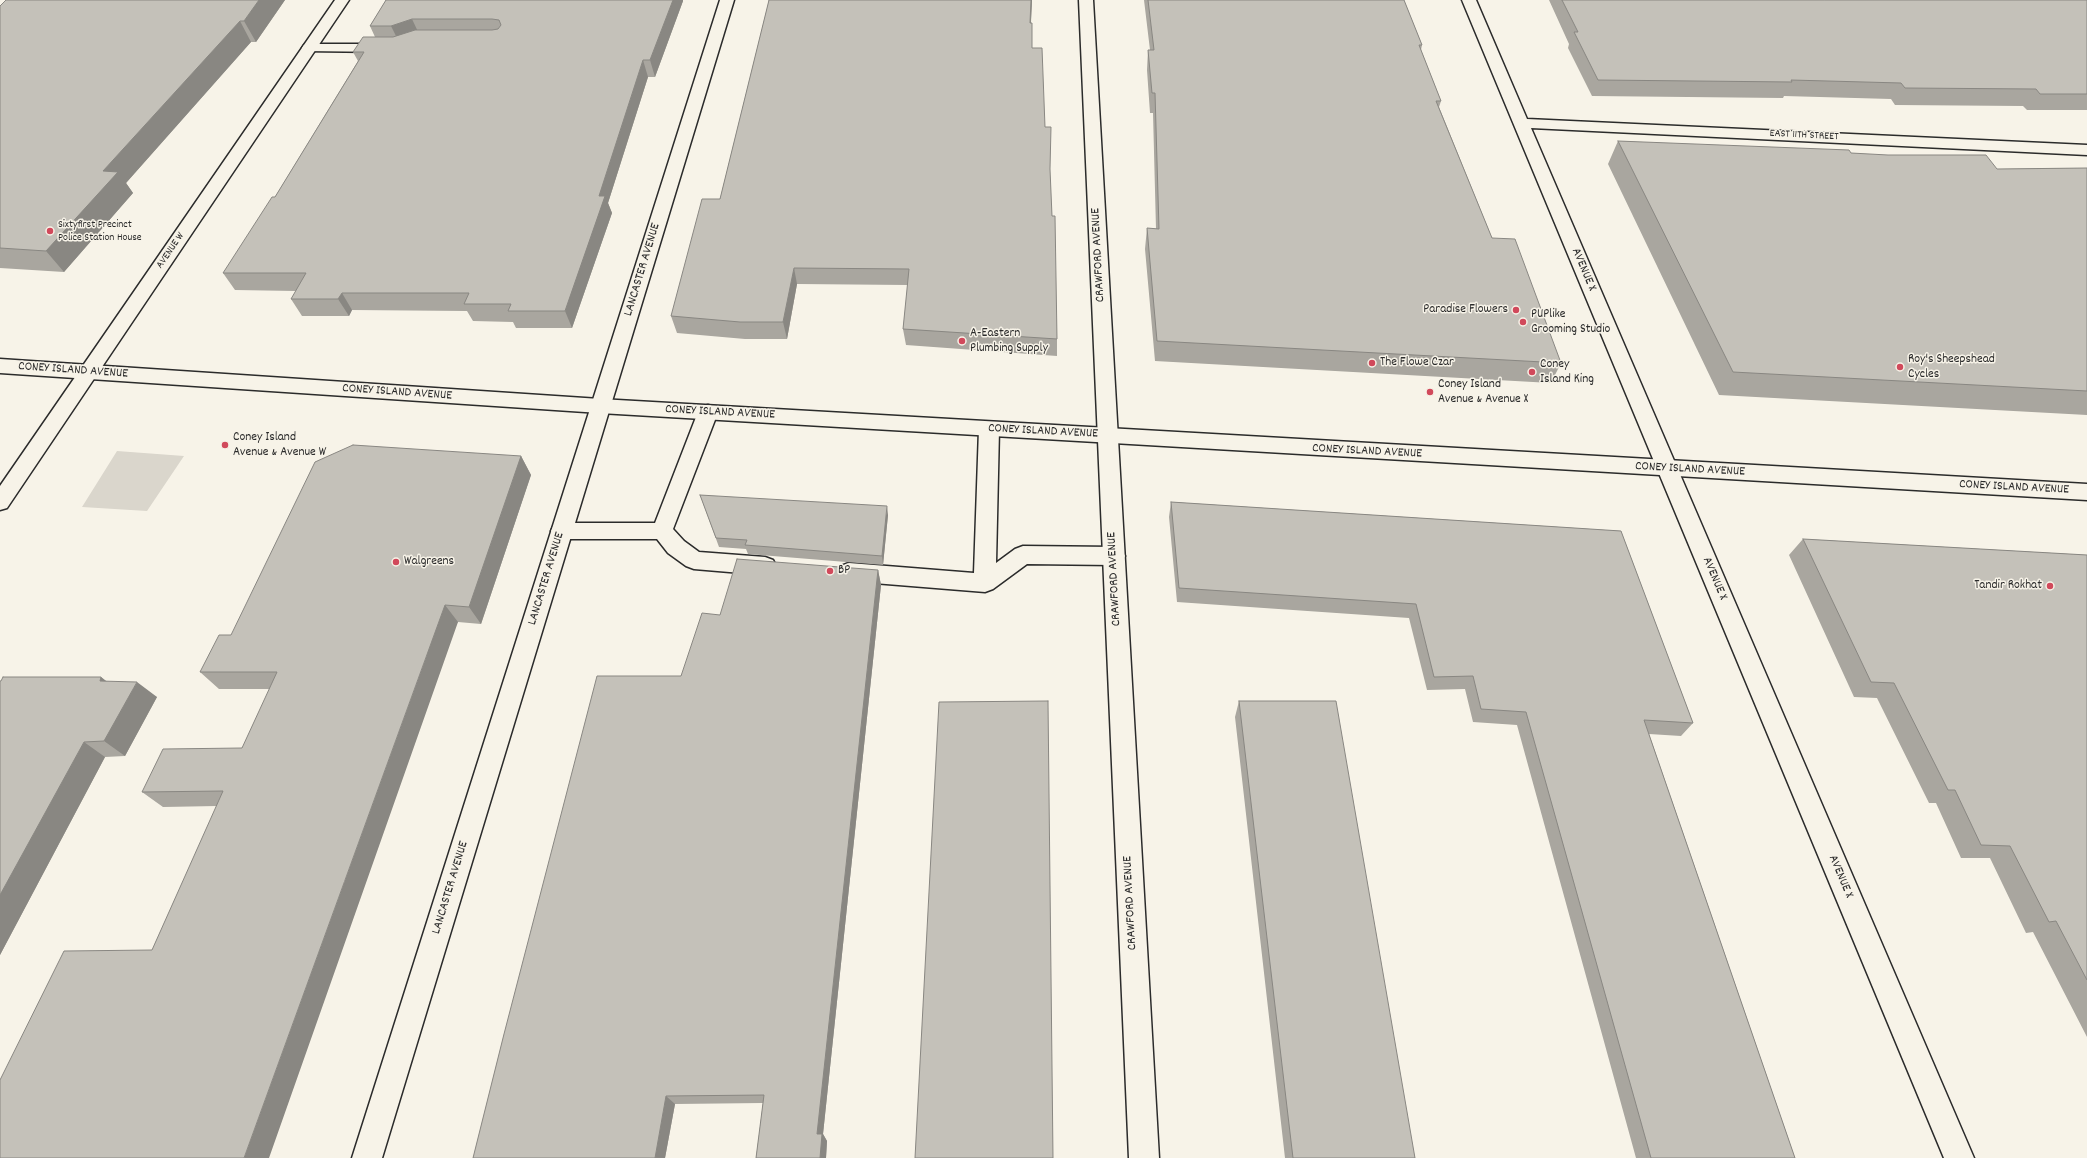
<!DOCTYPE html>
<html>
<head>
<meta charset="utf-8">
<style>
	body { margin:0 }
	canvas { display:block; background:#f7f3e8 }
</style>
</head>
<body>
<canvas width="2087" height="1158"></canvas>
<script>
const g = document.querySelector('canvas').getContext('2d');
g.lineJoin = 'round';
function paint(path, color) { g.fillStyle = color; g.fill(path, 'evenodd'); }
const toPath = rows => new Path2D(rows.map(r => 'M' + r).join(''));
function stroke(path, color, width, dash) { g.strokeStyle = color; g.lineWidth = width; g.lineCap = dash ? 'butt' : 'round'; g.setLineDash(dash || []); g.stroke(path); }
function drawText(font, color, halo, rows, align = 'center') {
  g.font = font + ' Dekko,sans-serif'; g.lineWidth = 3; g.setLineDash([]); g.textBaseline = 'middle'; g.strokeStyle = halo; g.fillStyle = color; for (const [text, x, y, turn = 0] of rows) {
    g.save(); g.translate(x, y); g.rotate((+turn || 0) * Math.PI / 180); g.textAlign = isNaN(turn) ? turn : align; if (halo) g.strokeText(text, 0, 0); g.fillText(text, 0, 0); g.restore();
  }
}
paint(toPath([
	[117,451,184,456,147,511,82,507]
]), '#dad6cc');
const service = toPath([
	[309,44,386,44,391,45,393,48,391,51,386,52,304,51,302,48,304,45,309,44],
	[708,405,715,407,718,412,673,529,684,541,699,552,765,557,773,560,776,566,773,572,765,575,694,569,686,566,668,553,657,539,562,539,554,537,551,531,554,525,562,523,655,523,698,412,701,407,708,405],
	[989,422,996,424,999,429,996,563,1015,549,1023,546,1114,547,1122,550,1125,556,1122,562,1114,565,1027,564,993,589,985,592,849,581,841,578,838,572,841,566,849,563,974,573,979,429,982,424,989,422]
]);
const minor = toPath([
	[335,0,349,0,7,508,0,510,0,486,335,0],
	[720,0,734,0,382,1158,352,1158,720,0],
	[1079,0,1093,0,1159,1158,1129,1158,1079,0],
	[1462,0,1476,0,1527,119,2087,145,2087,155,1531,128,1974,1158,1944,1158,1462,0]
]);
const secondary = toPath([
	[0,359,600,399,2087,484,2087,500,600,413,0,373,0,359]
]);
stroke(service, '#2b2b2b', 3);
stroke(minor, '#2b2b2b', 3);
stroke(secondary, '#2b2b2b', 3);
paint(service, '#f7f3e8');
paint(minor, '#f7f3e8');
paint(secondary, '#f7f3e8');
paint(toPath([
	[6,0,285,0,256,42,251,42,126,183,133,193,64,272,0,268,0,6],
	[386,0,683,1,655,77,648,77,608,203,612,213,572,328,516,328,513,322,473,321,467,311,352,310,349,316,302,316,291,299,296,291,235,290,223,273,275,197,358,61,353,52,375,37,370,26],
	[769,0,1032,0,1031,23,1032,48,1045,127,1050,175,1057,339,1057,356,906,345,903,329,908,285,797,284,787,339,745,339,677,333,671,316,720,199],
	[1144,0,1404,0,1422,45,1421,50,1441,101,1439,107,1492,238,1561,363,1551,383,1155,361,1145,249,1147,228,1156,229,1153,113,1150,113,1147,70,1148,50,1150,50],
	[1549,0,2087,0,2087,110,2027,110,2023,106,1895,105,1891,99,1784,96,1783,98,1592,96,1568,48,1569,44],
	[1618,141,1851,153,1997,169,2087,168,2087,415,1719,395,1608,164],
	[521,456,531,475,481,624,458,622,152,950,217,806,163,807,142,792,242,748,270,689,219,689,200,672,231,635],
	[700,495,888,515,883,565,748,554,746,549,719,547],
	[1171,502,1621,531,1693,723,1681,736,1649,734,1795,1158,1636,1158,1517,725,1473,722,1465,689,1427,690,1409,618,1177,602,1169,517],
	[1803,539,2087,555,2087,1037,2033,932,2026,933,1990,858,1961,858,1936,803,1929,803,1877,698,1854,697,1789,555],
	[878,570,881,585,823,1134,827,1141,826,1158,756,1158,763,1103,675,1104,665,1158,473,1158,681,676,720,615],
	[101,677,106,681,157,697,125,756,105,757,0,955,0,681],
	[1239,701,1415,1158,1285,1158,1235,717]
]), '#a9a69f');
paint(toPath([
	[259,0,285,0,256,42,244,21],
	[673,0,683,0,683,1,655,77,650,60],
	[1031,0,1032,0,1030,39,1030,23],
	[412,19,420,36,399,42,391,26],
	[240,21,251,42,126,183,133,193,64,272,46,251,103,171],
	[643,60,648,77,608,203,612,213,572,328,565,311,599,196],
	[794,268,797,284,787,339,783,322],
	[342,293,352,310,349,316,338,299],
	[521,456,531,475,481,624,469,607],
	[887,506,888,515,883,565,882,556],
	[878,570,881,585,823,1134,827,1141,826,1158,820,1158,817,1134],
	[445,605,458,622,269,1158,244,1158],
	[101,677,121,693,100,681],
	[137,682,157,697,125,756,104,741],
	[84,742,105,757,0,955,0,895],
	[666,1096,675,1104,665,1158,655,1158]
]), '#898782');
const building = toPath([
	[6,0,259,0,244,21,240,21,103,171,118,172,46,251,0,248,0,6,6,0],
	[386,0,673,0,650,60,643,60,599,196,605,196,565,311,508,311,511,304,464,304,469,293,342,293,338,299,291,299,306,273,223,273,272,197,275,197,364,52,353,52,363,37,393,37,415,30,492,30,498,29,501,25,499,20,492,19,412,19,391,26,370,26,386,0],
	[769,0,1031,0,1030,23,1032,23,1032,48,1042,48,1045,127,1051,127,1050,169,1052,216,1055,216,1057,339,903,329,909,269,794,268,783,322,740,322,671,316,702,199,720,199,769,0],
	[1148,0,1404,0,1422,45,1419,45,1441,101,1436,101,1492,238,1515,239,1561,363,1157,341,1147,228,1159,229,1155,93,1152,93,1148,50,1154,50,1148,0],
	[1562,0,2087,0,2087,94,2040,94,2036,89,1905,88,1901,83,1791,80,1792,82,1598,80,1574,32,1578,32,1562,0],
	[1618,141,1849,150,1851,153,1888,155,1986,155,1997,169,2087,168,2087,391,1733,372,1618,141],
	[353,445,521,456,469,607,445,605,244,1158,0,1158,0,1080,64,951,152,950,223,791,142,792,163,749,242,748,277,672,200,672,219,635,231,635,315,462,353,445],
	[700,495,887,506,882,556,745,545,747,540,716,538,700,495],
	[1171,502,1621,531,1693,723,1644,720,1795,1158,1651,1158,1526,712,1481,709,1473,676,1434,677,1416,604,1179,588,1171,502],
	[1803,539,2087,555,2087,980,2056,921,2049,922,2010,846,1981,845,1955,790,1948,790,1894,683,1871,682,1803,539],
	[737,559,878,570,817,1134,822,1134,820,1158,756,1158,764,1095,666,1096,655,1158,473,1158,504,1034,597,676,681,676,702,613,720,615,737,559],
	[3,677,101,677,100,681,137,682,104,741,84,742,0,895,0,681,1,681,3,677],
	[1048,701,1053,1158,915,1158,939,702,1048,701],
	[1239,701,1336,701,1415,1158,1293,1158,1239,701]
]);
paint(building, '#c4c1b9');
stroke(building, '#898782', 1);
for (const [x, y, r, color] of [
	[50,231,4,"#d1495b"],
	[1516,310,4,"#d1495b"],
	[1523,322,4,"#d1495b"],
	[962,341,4,"#d1495b"],
	[1372,363,4,"#d1495b"],
	[1900,367,4,"#d1495b"],
	[1532,372,4,"#d1495b"],
	[1430,392,4,"#d1495b"],
	[225,445,4,"#d1495b"],
	[396,562,4,"#d1495b"],
	[830,571,4,"#d1495b"],
	[2050,586,4,"#d1495b"]
]) { const dot = new Path2D(); dot.arc(x, y, r, 0, 2 * Math.PI); g.fillStyle = color; g.fill(dot); stroke(dot, '#f7f3e8', 1.5); }
drawText('11px', '#2b2b2b', '#f7f3e8', [
	["EAST 11TH STREET",1804,136,3],
	["AVENUE W",171,251,-56]
]);
drawText('11px', '#2b2b2b', '#f7f3e8', [
	["Sixtyfirst Precinct",58,225],
	["Police Station House",58,238]
], 'left');
drawText('13px', '#2b2b2b', '#f7f3e8', [
	["CRAWFORD AVENUE",1099,255,-93],
	["LANCASTER AVENUE",643,270,-73],
	["AVENUE X",1583,270,67],
	["CONEY ISLAND AVENUE",73,371,4],
	["CONEY ISLAND AVENUE",397,393,4],
	["CONEY ISLAND AVENUE",720,413,3],
	["CONEY ISLAND AVENUE",1043,432,3],
	["CONEY ISLAND AVENUE",1367,452,3],
	["CONEY ISLAND AVENUE",1690,470,3],
	["CONEY ISLAND AVENUE",2014,488,3],
	["LANCASTER AVENUE",547,579,-73],
	["CRAWFORD AVENUE",1115,579,-93],
	["AVENUE X",1714,579,67],
	["AVENUE X",1840,877,67],
	["LANCASTER AVENUE",451,888,-73],
	["CRAWFORD AVENUE",1131,903,-93]
]);
drawText('13px', '#2b2b2b', '#f7f3e8', [
	["Paradise Flowers",1508,310,"right"],
	["PUPlike",1531,315],
	["Grooming Studio",1531,330],
	["A-Eastern",970,334],
	["Plumbing Supply",970,349],
	["Roy's Sheepshead",1908,360],
	["Cycles",1908,375],
	["The Flowe Czar",1380,363],
	["Coney",1540,365],
	["Island King",1540,380],
	["Coney Island",1438,385],
	["Avenue & Avenue X",1438,400],
	["Coney Island",233,438],
	["Avenue & Avenue W",233,453],
	["Walgreens",404,562],
	["BP",838,571],
	["Tandir Rokhat",2042,586,"right"]
], 'left');
</script>
</body>
</html>
